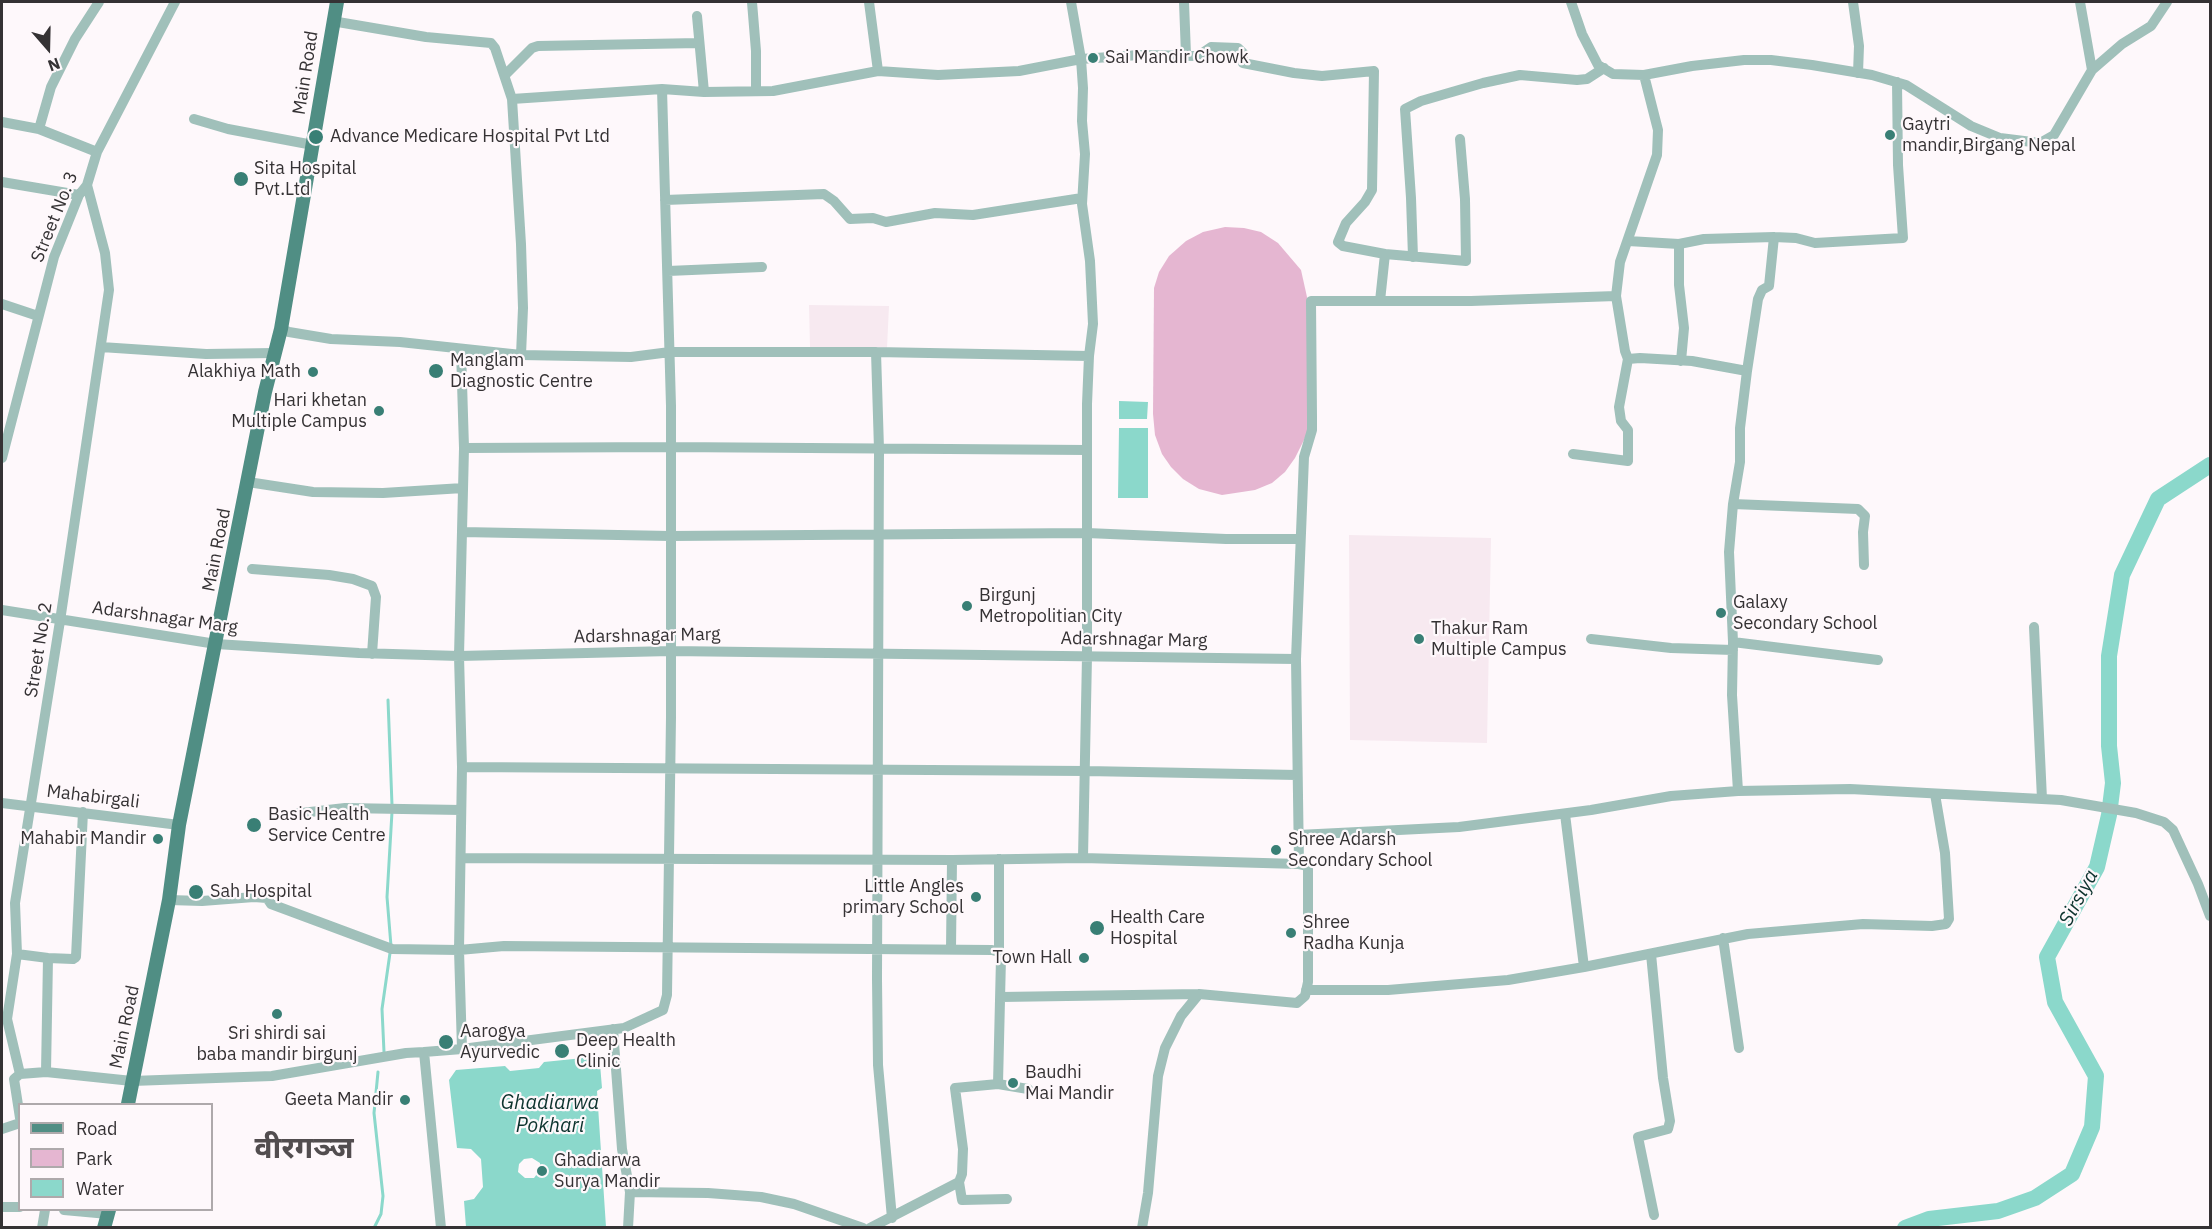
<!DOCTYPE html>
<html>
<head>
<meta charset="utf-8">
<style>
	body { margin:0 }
	#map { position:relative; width:2212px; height:1229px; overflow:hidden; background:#fef8fb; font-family:"IBM Plex Sans",sans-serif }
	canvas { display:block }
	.frame { position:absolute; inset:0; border:3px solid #353234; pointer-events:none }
	.legend { position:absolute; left:18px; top:1103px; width:195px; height:108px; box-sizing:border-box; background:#fef8fb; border:2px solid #aea9ab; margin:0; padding:8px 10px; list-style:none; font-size:18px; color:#353234 }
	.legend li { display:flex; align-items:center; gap:12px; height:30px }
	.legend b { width:30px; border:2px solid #aea9ab }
	.north { position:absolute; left:18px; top:18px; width:60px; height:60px; -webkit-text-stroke:4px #fef8fb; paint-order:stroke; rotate:160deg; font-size:16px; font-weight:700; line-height:24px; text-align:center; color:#353234 }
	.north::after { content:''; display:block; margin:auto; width:21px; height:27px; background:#353234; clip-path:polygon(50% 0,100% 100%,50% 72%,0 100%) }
</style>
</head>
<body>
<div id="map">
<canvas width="2212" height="1229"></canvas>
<div class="frame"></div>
<ul class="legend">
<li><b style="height:8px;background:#508e84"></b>Road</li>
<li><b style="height:16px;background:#e5b6d1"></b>Park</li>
<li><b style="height:16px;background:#8bd8cb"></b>Water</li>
</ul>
<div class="north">N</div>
</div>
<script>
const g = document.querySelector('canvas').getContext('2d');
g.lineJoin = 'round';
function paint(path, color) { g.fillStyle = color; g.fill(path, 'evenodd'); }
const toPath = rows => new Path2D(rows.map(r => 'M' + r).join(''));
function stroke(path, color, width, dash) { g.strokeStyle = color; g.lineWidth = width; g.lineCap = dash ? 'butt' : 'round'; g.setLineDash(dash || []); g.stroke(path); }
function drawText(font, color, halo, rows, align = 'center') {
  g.font = font + ' "IBM Plex Sans","Noto Sans Devanagari",sans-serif'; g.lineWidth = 4.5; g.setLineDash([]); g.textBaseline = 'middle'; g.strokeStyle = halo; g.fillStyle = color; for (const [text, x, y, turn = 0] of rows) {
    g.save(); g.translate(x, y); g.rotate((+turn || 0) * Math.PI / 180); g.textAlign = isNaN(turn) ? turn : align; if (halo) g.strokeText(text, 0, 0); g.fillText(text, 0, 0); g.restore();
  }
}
paint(toPath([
	[809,305,889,306,887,348,810,347],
	[1349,535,1491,538,1487,743,1350,740]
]), '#f7e9f0');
paint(toPath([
	[1225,227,1244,228,1261,232,1278,243,1301,270,1309,306,1309,423,1306,436,1295,458,1285,472,1272,483,1255,490,1222,495,1199,489,1183,479,1171,467,1162,454,1155,435,1153,414,1154,288,1159,272,1169,256,1186,241,1203,232]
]), '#e5b6d1');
paint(toPath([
	[1119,401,1148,402,1147,419,1119,419],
	[1119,428,1148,428,1148,498,1118,498],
	[593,1057,600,1064,602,1088,597,1091,606,1227,466,1227,464,1201,474,1199,483,1187,481,1159,471,1149,457,1148,449,1080,456,1070,505,1066,510,1071,539,1068,544,1062],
	[532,1158,540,1163,540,1170,534,1178,525,1178,518,1172,519,1164,524,1159]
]), '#8bd8cb');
stroke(toPath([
	[388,700,392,805],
	[391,946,387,897,392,812],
	[384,1052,382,1009,390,953],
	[374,1228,381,1214,383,1196,374,1113,378,1072]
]), '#8bd8cb', 3);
stroke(toPath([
	[1905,1228,1929,1219,1998,1211,2035,1198,2072,1174,2092,1127,2096,1076,2055,1002,2047,957,2097,867,2109,815,2113,783,2109,746,2109,656,2122,575,2158,499,2210,465]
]), '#8bd8cb', 16);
stroke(toPath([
	[752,2,756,51,756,91],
	[869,2,878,71],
	[1071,2,1081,59,1083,88,1082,121,1085,154,1082,204,1090,261,1093,324,1089,356,1087,404,1087,656,1083,858],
	[1184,2,1186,55],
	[1571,2,1582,34,1598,65,1613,74,1644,75,1692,66,1744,60,1771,60,1812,65,1872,75,1906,85,1971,126,2000,138,2040,143,2054,135,2092,70,2122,44,2151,26,2167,2],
	[1853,2,1859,46,1858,73],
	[2080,2,2092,70],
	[697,16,704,92],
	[332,21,426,37,491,43,495,48,512,99,521,244,523,308,521,355],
	[505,75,532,48,538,46,699,43],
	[1644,75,1658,130,1657,155,1620,262,1616,296,1625,351,1628,359,1640,358,1692,361,1747,371],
	[512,99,662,89,704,92,773,91,878,71,938,75,1019,71,1081,59,1139,55,1198,56,1211,47,1238,48,1243,53,1243,63,1294,73,1322,76,1374,71,1372,190,1365,202,1346,223,1338,242,1343,246,1385,254],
	[194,119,228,129,313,145],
	[2,122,39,129,97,152],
	[39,129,51,87,75,39,99,2],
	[2,182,79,195],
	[665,200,824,194,834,201,850,219,873,218,886,222,935,213,973,215,1082,198],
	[1628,241,1679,244,1704,239,1774,237,1796,238,1815,243,1903,238,1898,165,1897,82],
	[1679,244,1679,285,1684,328,1681,361],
	[1413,257,1411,198,1405,109,1421,101,1483,83,1520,75,1577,80,1587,79,1604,68],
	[668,271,762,267],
	[1380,301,1385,254,1466,261,1465,199,1460,139],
	[2,304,38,316],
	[281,329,289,332,331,339,400,342,521,355,631,357,670,352,876,352,1089,356],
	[101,347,206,354,274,353],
	[461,350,464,448,459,656,462,767,459,950,462,1049],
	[876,352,879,449,877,979,878,1065,892,1218],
	[464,448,670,447,1087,450],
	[1573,454,1628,461,1628,430,1621,421,1619,407,1628,359],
	[2,458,54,257,79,195,87,185,97,152,175,2],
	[248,482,313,492,383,493,463,488],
	[1733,504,1858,509,1865,516,1863,532,1864,565],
	[462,532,670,536,1087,533,1226,539,1300,539],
	[252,569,329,575,353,579,372,586,376,597,372,654],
	[2,610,216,644,359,653,459,656,671,651,1296,659],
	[2034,627,2042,799],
	[1591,639,1671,648,1733,650],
	[1733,642,1878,660],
	[462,767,1086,771,1297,775],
	[1738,791,1732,695,1733,642,1729,552,1733,504,1740,462,1740,428,1747,371,1758,299,1762,290,1769,286,1774,237],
	[2,803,179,825],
	[293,814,345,808,461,810],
	[1565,814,1584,967],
	[1298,835,1459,827,1591,810,1671,796,1738,791,1850,789,2061,800,2136,813,2164,822,2173,830,2198,884,2210,916],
	[461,858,952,860,1083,858,1299,864],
	[169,900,202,901,254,897,267,898,271,904,392,949,459,950,504,946,992,950,999,952,1001,958,998,1084],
	[1723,938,1739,1048],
	[951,949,952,860],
	[999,952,999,859],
	[17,954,48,958,73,959,76,957,83,812],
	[1651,954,1663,1078,1670,1121,1668,1129,1638,1137,1654,1215],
	[1306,990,1388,990,1508,980,1584,967,1748,934,1863,924,1932,926,1946,924,1949,919,1945,853,1935,794],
	[1001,997,1199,994,1297,1003,1305,996,1308,982,1308,866,1299,864,1296,659,1304,457,1312,430,1312,417,1311,301,1471,301,1616,296],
	[613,1029,622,1149,630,1192,628,1228],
	[424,1052,462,1049,624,1028,663,1010,667,995,671,717,671,406,662,89],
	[46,1072,48,958],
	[20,1074,46,1072,132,1081,272,1076,406,1053,424,1052,441,1228],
	[20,1118,14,1079,20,1074,7,1019,17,954,15,903,60,621,109,290,105,253,87,185],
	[2,1129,20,1123],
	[959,1182,962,1200,1007,1199],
	[630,1192,708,1193,761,1197,794,1204,863,1228],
	[2,1207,20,1207],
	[64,1210,108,1214],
	[42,1228,45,1210],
	[870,1228,959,1182,962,1174,963,1149,955,1088,998,1084,1028,1089],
	[1142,1228,1148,1193,1158,1076,1165,1048,1181,1016,1199,994]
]), '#a0c0ba', 10);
stroke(toPath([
	[128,1104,169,900,179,825,265,392,281,329,337,2],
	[104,1228,109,1210]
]), '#508e84', 14);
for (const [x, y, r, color] of [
	[1093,58,6,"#397f75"],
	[1890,135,6,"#397f75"],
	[316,137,8,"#397f75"],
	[241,179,8,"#397f75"],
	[436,371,8,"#397f75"],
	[313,372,6,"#397f75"],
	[379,411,6,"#397f75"],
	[967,606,6,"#397f75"],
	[1721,613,6,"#397f75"],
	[1419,639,6,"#397f75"],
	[254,825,8,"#397f75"],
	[158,839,6,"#397f75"],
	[1276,850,6,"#397f75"],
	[196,892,8,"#397f75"],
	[976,897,6,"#397f75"],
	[1097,928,8,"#397f75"],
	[1291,933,6,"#397f75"],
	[1084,958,6,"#397f75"],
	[277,1014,6,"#397f75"],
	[446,1042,8,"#397f75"],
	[562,1051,8,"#397f75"],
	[1013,1083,6,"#397f75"],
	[405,1100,6,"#397f75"],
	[542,1171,6,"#397f75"]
]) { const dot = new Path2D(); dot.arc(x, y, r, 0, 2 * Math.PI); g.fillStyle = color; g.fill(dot); stroke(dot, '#fef8fb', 2); }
drawText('18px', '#353234', '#fef8fb', [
	["Sai Mandir Chowk",1105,58],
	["Gaytri",1902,125],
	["mandir,Birgang Nepal",1902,146],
	["Advance Medicare Hospital Pvt Ltd",330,137],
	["Sita Hospital",254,169],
	["Pvt.Ltd",254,190],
	["Manglam",450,361],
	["Diagnostic Centre",450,382],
	["Alakhiya Math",301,372,"right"],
	["Hari khetan",367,401,"right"],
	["Multiple Campus",367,422,"right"],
	["Birgunj",979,596],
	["Metropolitian City",979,617],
	["Galaxy",1733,603],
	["Secondary School",1733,624],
	["Thakur Ram",1431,629],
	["Multiple Campus",1431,650],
	["Basic Health",268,815],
	["Service Centre",268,836],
	["Mahabir Mandir",146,839,"right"],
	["Shree Adarsh",1288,840],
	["Secondary School",1288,861],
	["Little Angles",964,887,"right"],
	["primary School",964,908,"right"],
	["Sah Hospital",210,892],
	["Health Care",1110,918],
	["Hospital",1110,939],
	["Shree",1303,923],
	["Radha Kunja",1303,944],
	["Town Hall",1072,958,"right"],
	["Aarogya",460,1032],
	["Ayurvedic",460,1053],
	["Sri shirdi sai",277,1034,"center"],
	["baba mandir birgunj",277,1055,"center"],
	["Deep Health",576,1041],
	["Clinic",576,1062],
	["Baudhi",1025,1073],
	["Mai Mandir",1025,1094],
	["Geeta Mandir",393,1100,"right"],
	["Ghadiarwa",554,1161],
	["Surya Mandir",554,1182]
], 'left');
drawText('18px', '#353234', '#fef8fb', [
	["Main Road",306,73,-81],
	["Street No. 3",55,217,-68],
	["Main Road",217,550,-79],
	["Adarshnagar Marg",165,618,8],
	["Adarshnagar Marg",647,636,-1],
	["Adarshnagar Marg",1134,640,1],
	["Street No. 2",39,650,-81],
	["Mahabirgali",93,797,7],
	["Main Road",125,1027,-78]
]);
drawText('italic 20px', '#0d332e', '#fef8fb', [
	["Sirsiya",2079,898,-62],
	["Ghadiarwa",550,1103],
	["Pokhari",550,1126]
]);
drawText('bold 30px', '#524d4f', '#fef8fb', [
	["वीरगञ्ज",304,1149]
]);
</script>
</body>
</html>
